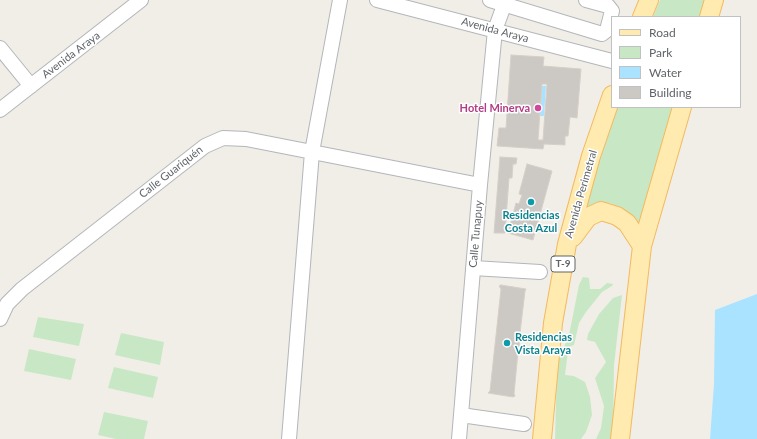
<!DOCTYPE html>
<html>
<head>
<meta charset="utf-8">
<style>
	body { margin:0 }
	#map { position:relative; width:757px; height:439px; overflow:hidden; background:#f1eee8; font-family:Lato,sans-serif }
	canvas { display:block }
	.legend { position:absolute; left:611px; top:16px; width:130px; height:92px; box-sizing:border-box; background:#fff; border:1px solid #bfc1c3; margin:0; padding:5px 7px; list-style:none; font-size:12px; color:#5f6468 }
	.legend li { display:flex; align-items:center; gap:8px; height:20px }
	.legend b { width:20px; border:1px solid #bfc1c3 }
</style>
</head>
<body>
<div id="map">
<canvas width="757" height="439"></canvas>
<ul class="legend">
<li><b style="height:5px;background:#ffeaaf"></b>Road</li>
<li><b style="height:11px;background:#c8e8c5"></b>Park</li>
<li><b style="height:11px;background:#aae3ff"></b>Water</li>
<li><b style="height:11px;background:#ccc9c5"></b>Building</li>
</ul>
</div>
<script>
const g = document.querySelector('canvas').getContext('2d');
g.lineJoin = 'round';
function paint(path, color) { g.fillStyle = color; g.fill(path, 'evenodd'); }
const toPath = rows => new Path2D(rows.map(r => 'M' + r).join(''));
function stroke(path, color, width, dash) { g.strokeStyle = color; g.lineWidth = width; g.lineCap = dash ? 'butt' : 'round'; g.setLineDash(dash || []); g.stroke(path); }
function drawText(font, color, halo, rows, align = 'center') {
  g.font = font + ' Lato,sans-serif'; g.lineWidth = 3; g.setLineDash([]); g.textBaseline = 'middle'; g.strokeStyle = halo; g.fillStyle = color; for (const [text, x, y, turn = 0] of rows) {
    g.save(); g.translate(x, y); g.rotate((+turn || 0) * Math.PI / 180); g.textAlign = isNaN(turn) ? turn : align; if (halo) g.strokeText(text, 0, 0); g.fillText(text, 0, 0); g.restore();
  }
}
paint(toPath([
	[660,0,710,0,705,17,653,17],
	[615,107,679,107,637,233,632,217,623,208,609,203,584,207],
	[583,277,589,278,590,289,600,289,607,283,613,284,612,286,602,292,586,312,579,323,574,345,569,347,567,359,565,375,574,376,585,382,590,397,592,415,586,432,581,439,555,439,557,364,569,335,579,285],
	[622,295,614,365,613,439,596,439,601,428,604,406,595,378,606,362,595,342,587,340,588,334,599,314,613,298],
	[38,317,84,324,79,346,33,337],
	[121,333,164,342,160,365,115,355],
	[29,349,76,359,71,380,24,371],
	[114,367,158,377,153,398,108,388],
	[104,412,148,421,144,439,116,439,98,435]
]), '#c8e8c5');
paint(toPath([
	[542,86,546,86,544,116,540,116],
	[757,294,757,439,710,439,714,384,715,310]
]), '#aae3ff');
const building = toPath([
	[511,55,544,57,543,66,581,69,577,118,570,117,568,136,565,136,565,145,544,144,543,149,497,146,499,128,506,128,511,55],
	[542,84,547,84,543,140,538,140,542,84],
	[500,157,517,158,516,164,513,164,512,178,509,178,505,233,494,233,500,157],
	[527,164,552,171,533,240,508,233,516,203,519,204,522,195,519,194,527,164],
	[501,285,526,289,525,291,520,333,522,335,520,337,519,348,520,351,518,352,514,394,515,396,513,397,488,393,490,391,501,289,499,286,501,285]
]);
paint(building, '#ccc9c5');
stroke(building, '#d6cfc6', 1);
const minor = toPath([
	[377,0,612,61],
	[490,0,602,34,607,30,612,11,608,6,586,0],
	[0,48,31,86],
	[0,110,141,0],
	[473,268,540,272],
	[0,319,7,304,22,289,205,146,223,138,246,139,480,185],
	[461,415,524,424],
	[289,439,312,152,340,0],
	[459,439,480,185,495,30,506,0]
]);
const major = toPath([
	[642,17,649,0],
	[709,17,714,0],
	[573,237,588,217,601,211,617,216,627,223,642,246],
	[542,439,553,323,567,244,591,156,612,95],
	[620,439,642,246,682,107]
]);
stroke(minor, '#b3b6ba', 16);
stroke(major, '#f3ba5f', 20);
stroke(minor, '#fff', 14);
stroke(major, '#ffeaaf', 18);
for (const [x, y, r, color] of [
	[538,108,4,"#d1479c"],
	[531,202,4,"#0f9aa8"],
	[507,343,4,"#0f9aa8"]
]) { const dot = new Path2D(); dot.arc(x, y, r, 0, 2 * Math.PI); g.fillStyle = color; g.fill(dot); stroke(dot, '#fff', 1.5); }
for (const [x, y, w] of [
	[563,264,24]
]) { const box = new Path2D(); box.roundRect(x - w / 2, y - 8, w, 16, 3); g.fillStyle = '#fff'; g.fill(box); stroke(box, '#5f6468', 1); }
drawText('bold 10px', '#5f6468', null, [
	["T-9",563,264]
]);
drawText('11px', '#5f6468', '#fff', [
	["Avenida Araya",495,30,15],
	["Avenida Araya",71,55,-37],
	["Calle Guariquén",171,172,-38],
	["Avenida Perimetral",581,194,-74],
	["Calle Tunapuy",476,234,-85]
]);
drawText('bold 11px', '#b23c85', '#fff', [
	["Hotel Minerva",530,108]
], 'right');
drawText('bold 11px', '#0d838f', '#fff', [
	["Residencias",531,215],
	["Costa Azul",531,228],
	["Residencias",515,337,"left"],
	["Vista Araya",515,350,"left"]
]);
</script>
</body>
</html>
